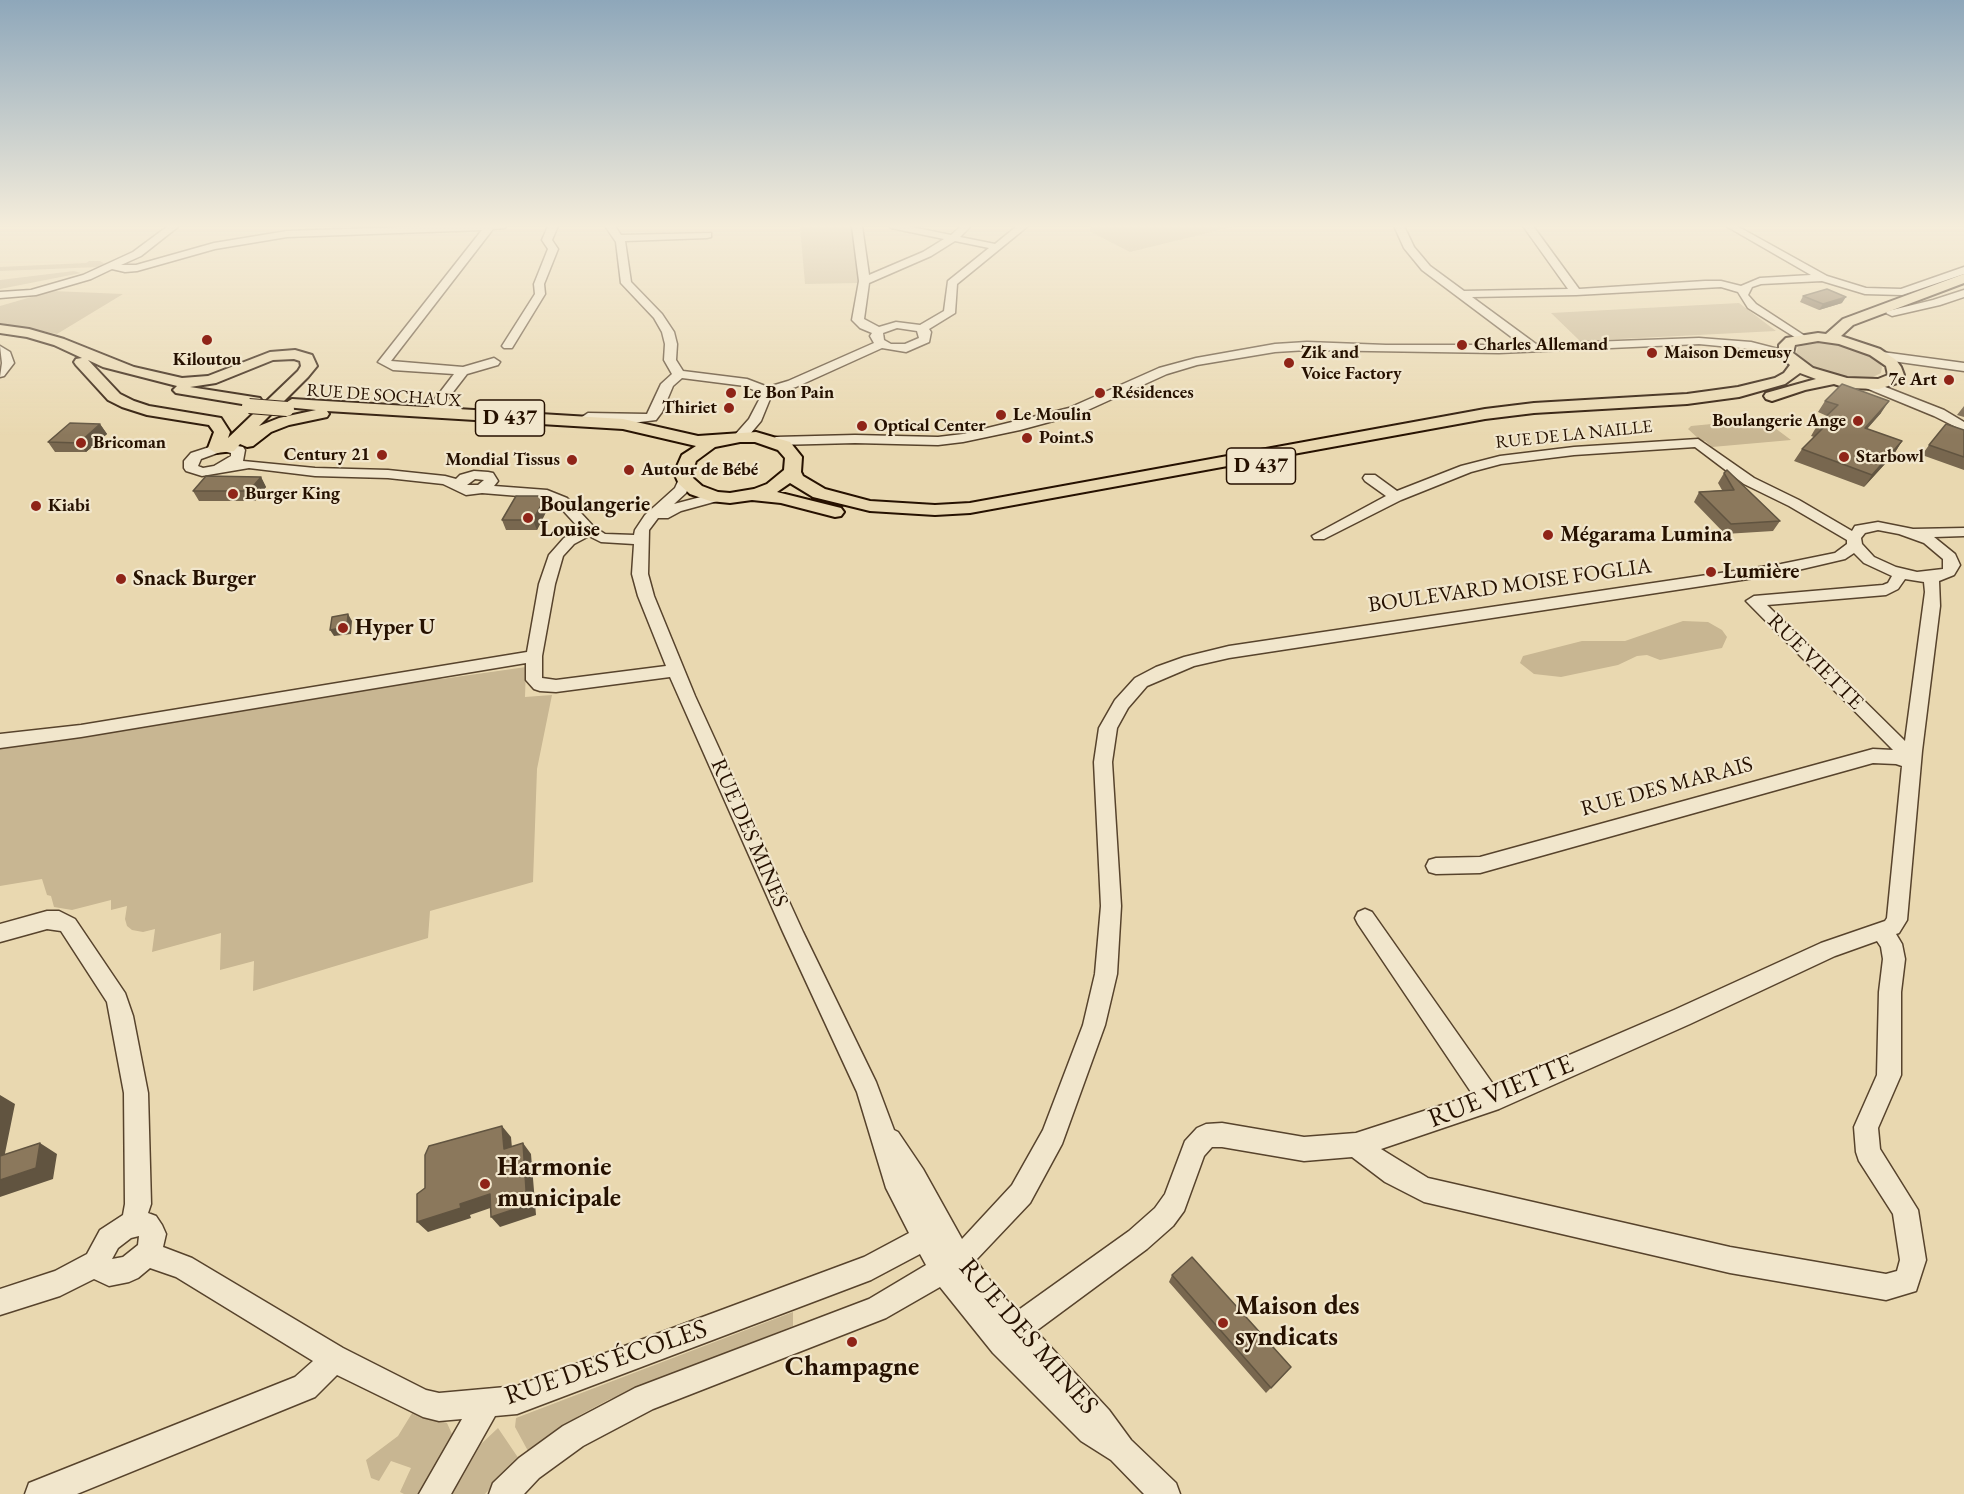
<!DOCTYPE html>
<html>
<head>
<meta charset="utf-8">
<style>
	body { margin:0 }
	canvas { display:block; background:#e9d8b0 }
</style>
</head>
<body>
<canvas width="1964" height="1494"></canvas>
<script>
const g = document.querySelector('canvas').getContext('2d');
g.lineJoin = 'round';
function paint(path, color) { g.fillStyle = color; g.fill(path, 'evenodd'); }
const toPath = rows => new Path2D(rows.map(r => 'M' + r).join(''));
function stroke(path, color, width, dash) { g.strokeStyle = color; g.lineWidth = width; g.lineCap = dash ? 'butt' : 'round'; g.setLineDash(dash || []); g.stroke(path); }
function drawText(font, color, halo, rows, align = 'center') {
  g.font = font + ' "EB Garamond",serif'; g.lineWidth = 4.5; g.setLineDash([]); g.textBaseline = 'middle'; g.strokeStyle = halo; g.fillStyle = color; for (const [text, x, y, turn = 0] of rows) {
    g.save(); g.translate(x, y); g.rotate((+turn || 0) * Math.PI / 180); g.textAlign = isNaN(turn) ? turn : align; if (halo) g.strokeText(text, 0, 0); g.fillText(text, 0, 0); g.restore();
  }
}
paint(toPath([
	[800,226,852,226,860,283,805,284],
	[1092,226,1236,226,1130,252,1089,231],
	[89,261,100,261,105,264,99,267,0,271,0,267,86,263],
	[74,271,81,273,0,289,0,280],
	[52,291,123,294,57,334,0,323,0,306],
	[1739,303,1776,331,1580,341,1551,313],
	[1819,342,1851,347,1866,353,1877,360,1882,367,1881,373,1873,377,1859,379,1826,373,1811,367,1801,360,1796,353,1798,347],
	[1763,419,1791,440,1712,447,1705,441,1701,441,1688,429,1691,426],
	[1683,621,1708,622,1722,630,1727,637,1722,648,1660,660,1647,655,1637,656,1618,665,1561,677,1534,674,1520,663,1523,656,1582,641,1625,641],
	[526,667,525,697,552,695,537,769,533,882,430,911,428,938,253,991,254,961,220,970,221,933,152,952,155,929,143,932,132,930,127,926,125,919,127,906,111,910,111,900,72,910,54,907,51,896,47,895,42,879,0,886,0,747,434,676,442,679],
	[793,1312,793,1326,608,1400,580,1415,528,1451,515,1427,516,1418],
	[414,1410,447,1423,452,1434,452,1443,422,1491,418,1494,404,1494,400,1492,411,1468,391,1461,379,1481,371,1478,366,1460,398,1436],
	[498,1428,519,1459,485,1494,447,1494,455,1479,460,1481,481,1444]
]), '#c8b692');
const minor = toPath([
	[168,226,179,226,141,256,121,265,136,265,214,243,287,231,433,226,507,226,505,228,493,229,391,361,463,367,494,358,500,362,498,365,467,374,443,405,460,407,462,410,456,414,434,412,428,408,454,374,393,370,378,362,482,230,287,237,215,249,137,271,125,272,112,269,91,279,36,295,0,298,0,292,31,290,83,275,133,252,168,226],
	[548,226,558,226,552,240,558,249,544,284,545,294,512,348,504,348,502,346,535,294,534,284,548,249,542,240,548,226],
	[605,226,615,226,621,235,711,233,711,237,707,238,625,241,631,282,662,314,674,332,677,344,676,360,683,371,747,379,768,387,788,381,874,343,870,336,872,333,860,328,852,320,859,281,852,226,862,226,869,275,923,252,944,239,891,228,889,226,907,226,951,235,961,226,971,226,960,237,995,244,1017,226,1028,226,957,284,955,313,929,329,931,332,929,342,906,352,882,348,796,387,772,394,761,421,745,440,740,441,733,437,749,419,760,398,760,393,745,386,682,378,673,386,662,412,656,420,632,423,588,421,582,417,588,413,647,414,661,384,672,374,664,360,665,344,662,332,654,318,621,283,616,242,605,226],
	[955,241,989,248,948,281,944,311,920,325,896,322,879,327,864,319,869,283,931,256,955,241],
	[897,328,917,331,919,338,905,344,891,344,884,340,883,333,897,328],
	[1394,226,1404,226,1414,247,1430,266,1464,291,1568,289,1523,226,1533,226,1579,289,1705,281,1721,281,1741,286,1760,278,1811,275,1726,226,1737,226,1827,276,1866,288,1901,289,1964,267,1964,274,1902,295,1865,294,1822,281,1761,284,1752,287,1748,295,1756,304,1805,336,1807,338,1801,341,1748,308,1738,292,1721,287,1576,295,1472,297,1536,344,1699,338,1751,342,1790,352,1790,358,1786,359,1751,349,1699,344,1499,353,1307,350,1275,352,1197,365,1167,374,1079,414,1020,430,963,442,938,445,855,443,776,445,769,441,776,437,855,435,938,437,963,434,1069,408,1159,368,1196,358,1275,344,1307,342,1386,345,1522,345,1422,270,1404,248,1394,226],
	[1964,290,1964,297,1940,305,1892,316,1886,313,1888,311,1933,300,1964,290],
	[0,346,10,352,14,363,4,376,0,377,2,363,0,346],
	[1882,352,1964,363,1964,371,1878,359,1878,353,1882,352],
	[1870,381,1944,410,1964,422,1964,431,1934,416,1866,388,1864,385,1870,381],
	[1698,439,1754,478,1799,500,1852,531,1855,526,1878,522,1913,529,1964,528,1964,536,1934,537,1955,554,1960,565,1954,575,1939,581,1940,606,1922,751,1907,920,1899,933,1896,934,1902,944,1905,959,1901,992,1901,1075,1878,1128,1880,1149,1918,1210,1926,1260,1916,1291,1886,1300,1730,1273,1424,1202,1385,1182,1352,1157,1304,1161,1222,1147,1212,1147,1204,1156,1184,1211,1173,1226,1147,1249,1036,1331,1109,1410,1131,1440,1176,1483,1180,1494,1144,1494,1111,1460,1081,1441,993,1353,940,1287,886,1318,653,1409,583,1446,539,1478,524,1494,489,1494,493,1483,519,1458,563,1426,635,1388,869,1299,926,1265,920,1254,871,1280,517,1414,495,1416,451,1494,419,1494,462,1419,439,1421,423,1417,337,1375,315,1397,77,1494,25,1494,29,1483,295,1377,313,1361,176,1277,150,1268,138,1278,129,1282,109,1286,94,1279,60,1296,0,1315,0,1289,55,1271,87,1254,100,1230,123,1215,125,1204,124,1093,107,1002,61,931,47,929,0,942,0,924,47,911,59,911,75,919,125,993,133,1016,148,1093,151,1204,148,1213,156,1216,162,1225,166,1234,163,1247,192,1258,343,1348,426,1390,439,1393,517,1386,864,1257,909,1233,886,1188,857,1092,783,932,670,677,556,692,540,691,534,689,526,680,526,663,81,737,0,748,0,734,81,725,527,652,539,584,549,555,564,538,580,529,557,504,544,498,482,493,466,495,443,484,388,478,315,476,249,468,202,476,186,471,184,468,184,461,191,453,222,443,243,447,245,450,243,461,315,468,388,470,445,476,456,479,460,475,474,471,488,472,493,473,498,481,494,486,547,490,567,498,594,527,605,534,634,535,635,530,645,515,675,488,680,477,685,476,692,480,686,493,674,504,716,493,721,494,723,497,721,500,681,511,668,518,658,518,649,530,648,574,654,596,695,696,803,932,876,1082,894,1130,898,1132,923,1169,962,1239,1012,1185,1043,1130,1083,1025,1095,974,1101,906,1094,762,1099,728,1115,700,1135,678,1156,667,1184,657,1229,646,1781,564,1835,553,1847,544,1847,540,1789,506,1744,484,1695,447,1574,455,1501,464,1471,472,1401,500,1324,539,1314,539,1312,536,1386,496,1365,481,1363,478,1365,475,1375,475,1397,491,1461,466,1500,456,1574,447,1698,439],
	[223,451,231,453,231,456,214,466,203,468,198,466,201,459,223,451],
	[475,479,484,480,478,485,467,485,475,479],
	[1878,530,1899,534,1924,543,1943,559,1943,569,1917,572,1896,567,1874,557,1862,544,1861,538,1865,533,1878,530],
	[589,536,601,542,634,544,632,574,638,596,666,666,556,680,542,678,542,656,555,584,563,556,574,544,589,536],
	[1854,553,1864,563,1892,576,1888,583,1883,585,1754,596,1746,601,1893,750,1873,749,1480,857,1436,858,1429,860,1426,866,1429,872,1436,874,1480,873,1873,763,1896,764,1902,766,1887,918,1885,921,1821,943,1674,1010,1495,1087,1372,912,1365,909,1358,912,1355,918,1358,924,1473,1095,1356,1133,1304,1137,1222,1123,1206,1124,1197,1128,1185,1141,1165,1194,1155,1208,1129,1231,1017,1311,996,1289,976,1260,1030,1203,1062,1144,1105,1025,1117,974,1121,906,1112,762,1117,728,1128,708,1147,686,1194,666,1229,658,1781,574,1845,559,1854,553],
	[1905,579,1924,582,1925,592,1905,741,1767,605,1886,595,1898,589,1905,579],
	[1877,941,1881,947,1883,959,1879,992,1877,1075,1854,1127,1856,1152,1859,1161,1893,1214,1900,1260,1897,1271,1886,1274,1730,1247,1428,1178,1381,1149,1499,1109,1690,1024,1835,956,1877,941],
	[139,1236,138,1245,123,1257,112,1259,118,1248,131,1238,139,1236]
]);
const major = toPath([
	[1964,274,1964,283,1853,325,1841,336,1880,349,1896,360,1901,367,1904,375,1897,383,1879,389,1846,388,1834,384,1805,390,1772,401,1766,399,1764,396,1766,393,1816,379,1800,373,1785,384,1739,397,1687,404,1534,413,1485,419,970,513,935,515,870,511,813,497,790,483,777,492,841,508,844,512,841,516,835,517,781,503,752,500,730,503,710,501,690,494,679,484,674,473,682,455,696,446,623,429,327,411,329,414,327,417,289,425,271,432,253,446,247,447,240,444,234,451,216,453,208,448,214,432,209,425,147,415,122,407,108,400,76,365,74,362,76,359,82,358,54,345,27,337,0,333,0,325,29,329,64,339,134,367,182,378,208,376,270,352,295,350,312,355,317,366,308,377,259,426,279,418,316,410,286,407,284,404,292,399,623,419,698,436,756,432,790,442,802,457,801,472,803,476,825,489,870,501,935,505,970,503,1485,409,1534,403,1687,394,1738,387,1775,378,1784,373,1790,365,1779,355,1779,345,1786,338,1818,333,1826,334,1843,319,1964,274],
	[1818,341,1839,344,1870,355,1886,366,1888,375,1878,379,1847,378,1813,368,1793,353,1795,345,1818,341],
	[294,359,300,361,301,366,298,371,228,438,230,432,221,418,149,406,134,401,120,394,88,360,103,367,177,386,173,390,176,393,254,406,260,404,262,401,260,398,190,387,216,383,273,360,294,359],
	[740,442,755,442,778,450,785,458,784,470,767,484,754,489,730,493,718,492,702,486,693,478,692,473,696,461,715,447,740,442]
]);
stroke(minor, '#57432c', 3);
stroke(major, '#261100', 4);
paint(minor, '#f1e6cc');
paint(major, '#e9d8b0');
const majorBridge = toPath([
	[249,406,287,409]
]);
stroke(majorBridge, '#261100', 16, []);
stroke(majorBridge, '#e9d8b0', 14);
paint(toPath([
	[1803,296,1842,303,1819,310,1800,302],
	[1825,401,1881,413,1867,429,1902,441,1894,454,1864,487,1794,461,1802,449,1814,437,1811,436,1818,424,1827,416,1818,412],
	[1964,406,1964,417,1957,415],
	[100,424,107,434,86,452,55,452,48,442],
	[1964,430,1964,470,1922,455,1929,445],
	[1724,473,1780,521,1773,531,1725,534,1694,502,1699,492,1722,490,1718,483],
	[261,477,266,487,255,501,199,501,193,491],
	[546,496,549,506,537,530,506,530,502,520],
	[1172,1275,1291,1367,1266,1393,1169,1282]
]), '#78674f');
paint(toPath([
	[1846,297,1842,303,1819,310,1823,304],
	[1889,401,1881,413,1857,440,1865,428],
	[100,424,107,434,86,452,79,443],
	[1902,441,1894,454,1864,487,1872,475],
	[261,477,266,487,255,501,249,491],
	[546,496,549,506,537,530,533,520],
	[348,614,352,621,351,634,334,636,330,630],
	[0,1095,15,1104,1,1173,0,1173],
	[502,1126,511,1137,513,1159,504,1149],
	[40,1143,57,1154,53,1179,0,1197,0,1180],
	[523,1143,531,1154,536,1215,500,1227,491,1217],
	[490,1194,499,1205,470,1215,471,1218,428,1232,417,1222,460,1204]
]), '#615440');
const building = toPath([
	[1827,289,1846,297,1823,304,1803,296,1827,289],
	[1842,384,1889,401,1865,428,1902,441,1872,475,1802,449,1825,426,1818,424,1838,405,1825,401,1842,384],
	[70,423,100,424,79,443,48,442,70,423],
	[1946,424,1964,430,1964,457,1929,445,1946,424],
	[1727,470,1780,521,1731,524,1699,492,1734,490,1724,473,1727,470],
	[206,476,261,477,249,491,193,491,206,476],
	[516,496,546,496,533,520,502,520,516,496],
	[348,614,347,627,330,630,332,617,348,614],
	[502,1126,504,1149,523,1143,527,1205,491,1217,490,1194,460,1204,461,1208,417,1222,417,1194,425,1188,425,1155,429,1146,502,1126],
	[40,1143,36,1168,0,1180,0,1156,40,1143],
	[1192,1257,1291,1367,1271,1388,1172,1275,1192,1257]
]);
paint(building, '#8b785c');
stroke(building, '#615440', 1.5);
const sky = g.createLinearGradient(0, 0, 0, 435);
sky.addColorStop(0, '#8ea7ba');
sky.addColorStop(0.52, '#f5eddb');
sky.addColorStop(1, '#f5eddb00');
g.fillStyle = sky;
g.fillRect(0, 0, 1964, 435);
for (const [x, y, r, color] of [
	[207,340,6,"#8f2418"],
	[1462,345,6,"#8f2418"],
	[1652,353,6,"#8f2418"],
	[1289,363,6,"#8f2418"],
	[1949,380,6,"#8f2418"],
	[731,393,6,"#8f2418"],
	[1100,393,6,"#8f2418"],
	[729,408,6,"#8f2418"],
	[1001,415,6,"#8f2418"],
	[1858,421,6,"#8f2418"],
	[862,426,6,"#8f2418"],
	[1027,438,6,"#8f2418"],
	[81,443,6,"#8f2418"],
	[382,455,6,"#8f2418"],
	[1844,457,6,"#8f2418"],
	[572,460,6,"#8f2418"],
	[629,470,6,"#8f2418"],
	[233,494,6,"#8f2418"],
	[36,506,6,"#8f2418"],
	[528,518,6,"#8f2418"],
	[1548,535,6,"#8f2418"],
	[1711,572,6,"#8f2418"],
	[121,579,6,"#8f2418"],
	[343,628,6,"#8f2418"],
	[485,1184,6,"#8f2418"],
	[1223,1323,6,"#8f2418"],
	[852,1342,6,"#8f2418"]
]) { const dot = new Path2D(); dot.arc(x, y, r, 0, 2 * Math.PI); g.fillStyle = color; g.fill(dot); stroke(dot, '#f1e6cc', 2); }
drawText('bold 18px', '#261100', '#f1e6cc', [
	["Charles Allemand",1474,345],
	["Zik and",1301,353],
	["Voice Factory",1301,374],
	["Maison Demeusy",1664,353],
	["Kiloutou",207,360,"center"],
	["7e Art",1937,380,"right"],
	["Le Bon Pain",743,393],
	["Résidences",1112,393],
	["Thiriet",717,408,"right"],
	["Le Moulin",1013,415],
	["Boulangerie Ange",1846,421,"right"],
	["Optical Center",874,426],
	["Point.S",1039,438],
	["Bricoman",93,443],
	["Century 21",370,455,"right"],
	["Starbowl",1856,457],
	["Mondial Tissus",560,460,"right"],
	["Autour de Bébé",641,470],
	["Burger King",245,494],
	["Kiabi",48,506]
], 'left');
drawText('18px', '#261100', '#f1e6cc', [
	["RUE DE SOCHAUX",384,396,4],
	["RUE DE LA NAILLE",1574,435,-6]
]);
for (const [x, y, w] of [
	[510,418,69],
	[1261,466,69]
]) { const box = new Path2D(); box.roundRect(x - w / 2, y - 18, w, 36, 4.5); g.fillStyle = '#f1e6cc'; g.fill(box); stroke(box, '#261100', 1.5); }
drawText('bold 21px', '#261100', null, [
	["D 437",510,418],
	["D 437",1261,466]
]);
drawText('bold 22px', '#261100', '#f1e6cc', [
	["Boulangerie",540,505],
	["Louise",540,530],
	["Mégarama Lumina",1560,535],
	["Lumière",1723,572],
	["Snack Burger",133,579],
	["Hyper U",355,628]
], 'left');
drawText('22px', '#261100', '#f1e6cc', [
	["BOULEVARD MOISE FOGLIA",1510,586,-8],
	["RUE VIETTE",1815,662,45],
	["RUE DES MARAIS",1667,787,-15],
	["RUE DES MINES",749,833,66]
]);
drawText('27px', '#261100', '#f1e6cc', [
	["RUE VIETTE",1501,1092,-22],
	["RUE DES MINES",1028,1337,49],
	["RUE DES ÉCOLES",606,1363,-19]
]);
drawText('bold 27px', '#261100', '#f1e6cc', [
	["Harmonie",497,1168],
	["municipale",497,1199],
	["Maison des",1235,1307],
	["syndicats",1235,1338],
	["Champagne",852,1368,"center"]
], 'left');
</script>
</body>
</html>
